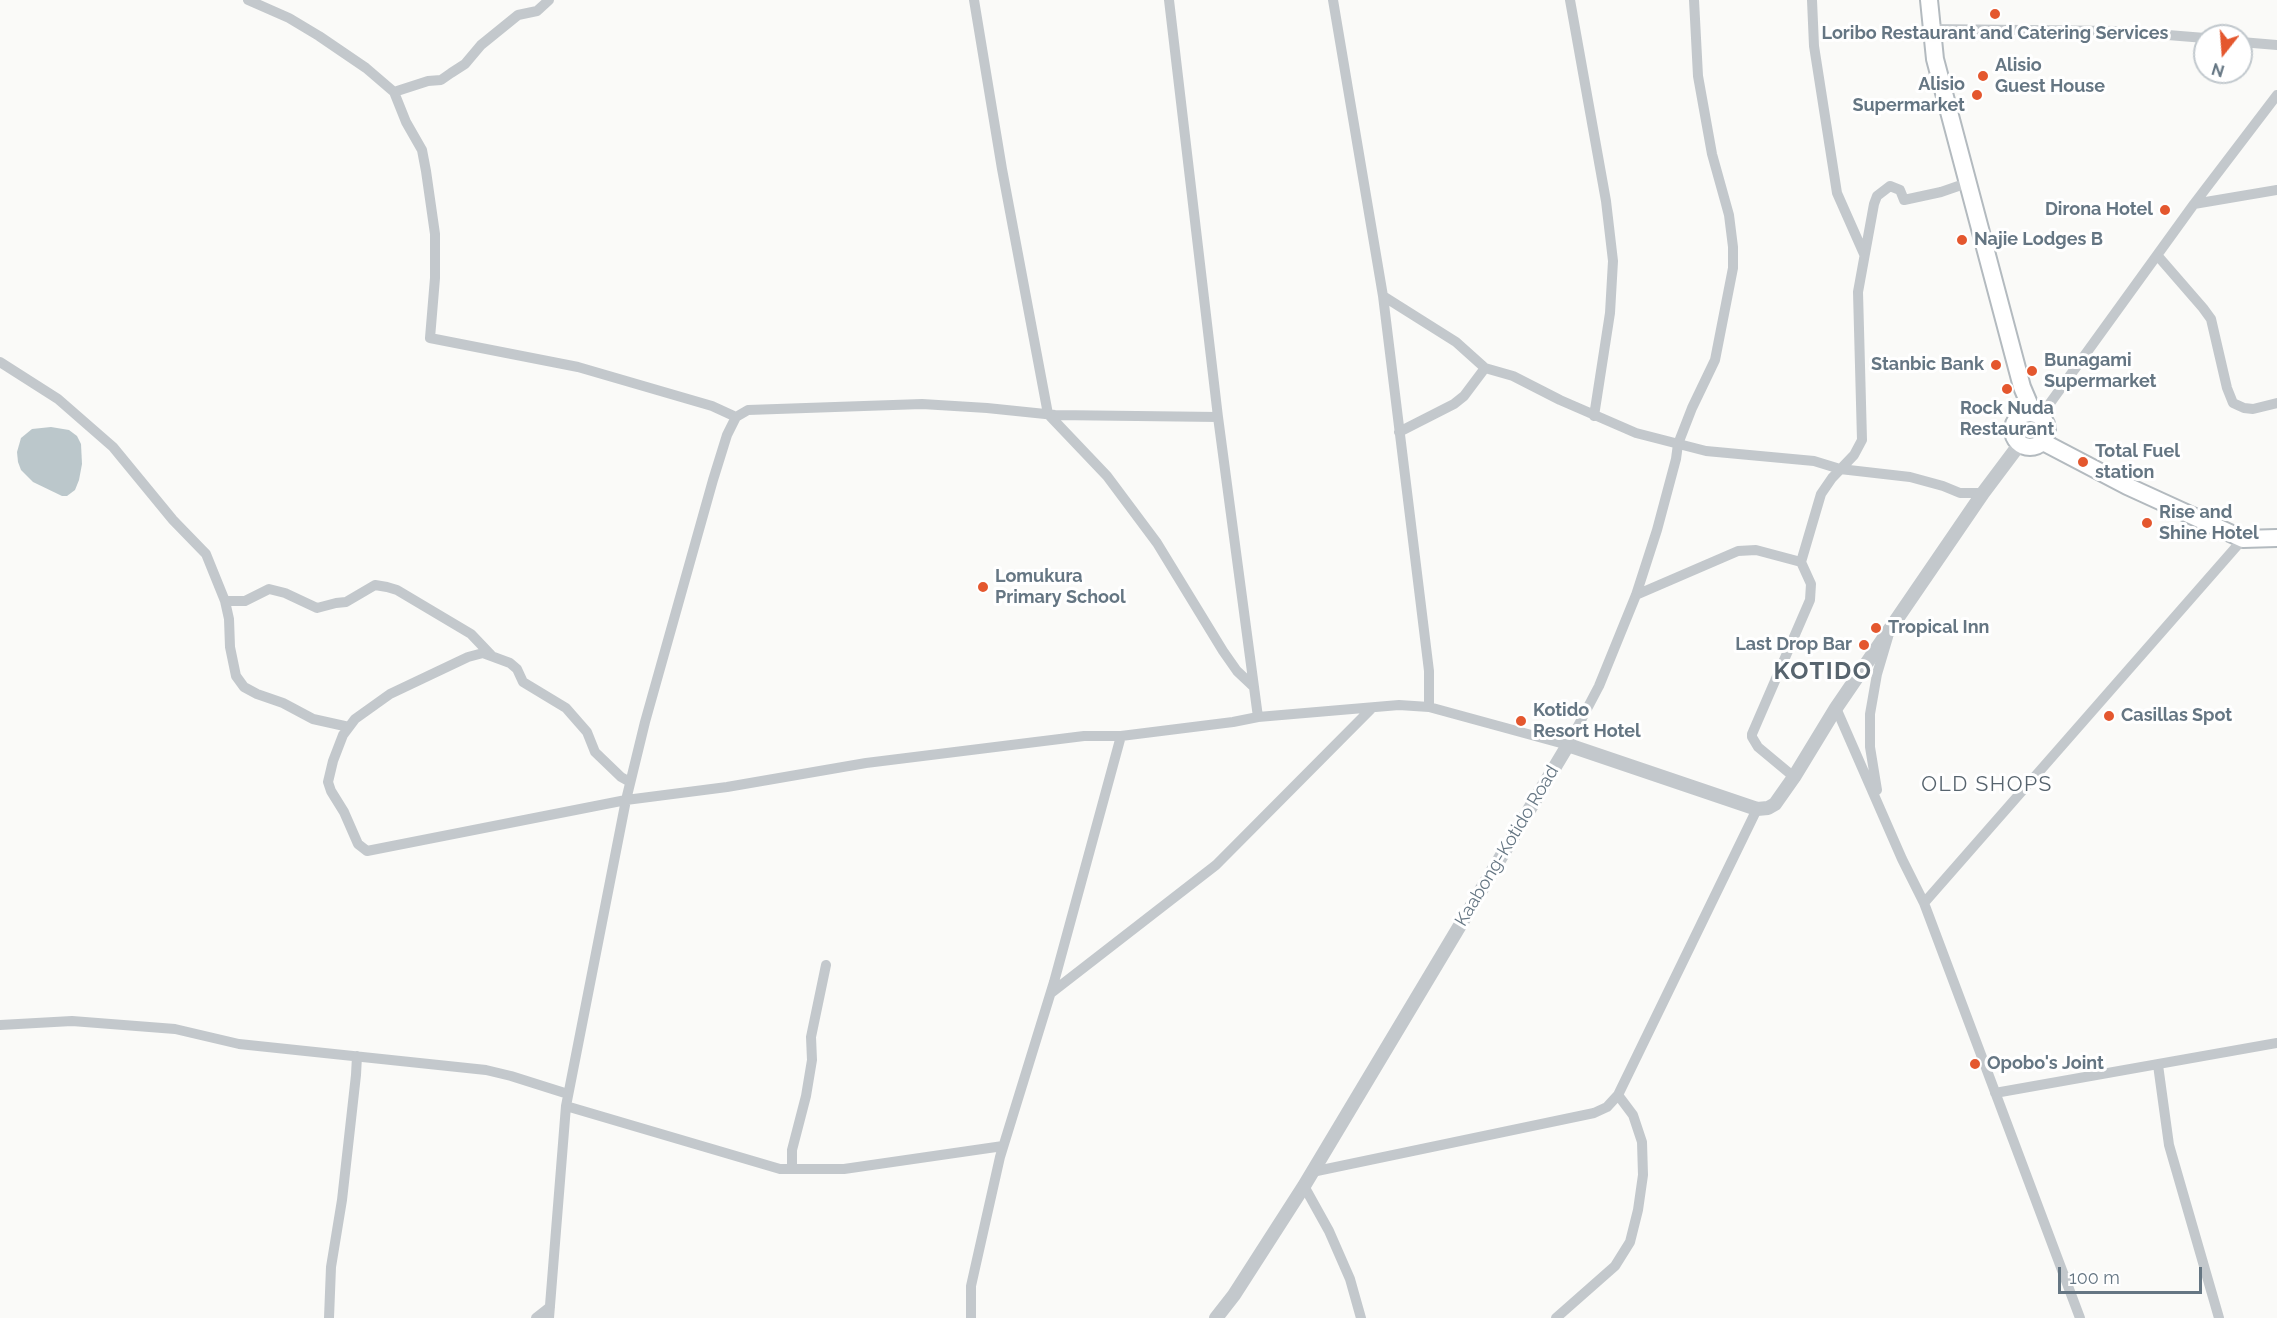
<!DOCTYPE html>
<html>
<head>
<meta charset="utf-8">
<style>
	body { margin:0 }
	#map { position:relative; width:2277px; height:1318px; overflow:hidden; background:#fafaf8; font-family:Raleway,sans-serif }
	canvas { display:block }
	.north { position:absolute; left:2193px; top:24px; width:60px; height:60px; box-sizing:border-box; background:#fff; border:2px solid #c1c8cd; border-radius:50%; rotate:197deg; font-size:16px; font-weight:700; line-height:24px; text-align:center; color:#657683 }
	.north::after { content:''; display:block; margin:auto; width:21px; height:27px; background:#e4572e; clip-path:polygon(50% 0,100% 100%,50% 72%,0 100%) }
	.scale { position:absolute; left:2058px; top:1267px; width:144px; height:27px; box-sizing:border-box; border:3px solid #657683; border-top:0; padding-left:8px; font-size:18px; line-height:21px; white-space:nowrap; color:#657683; -webkit-text-stroke:4px #fff; paint-order:stroke }
</style>
</head>
<body>
<div id="map">
<canvas width="2277" height="1318"></canvas>
<div class="north">N</div>
<div class="scale">100 m</div>
</div>
<script>
const g = document.querySelector('canvas').getContext('2d');
g.lineJoin = 'round';
function paint(path, color) { g.fillStyle = color; g.fill(path, 'evenodd'); }
const toPath = rows => new Path2D(rows.map(r => 'M' + r).join(''));
function stroke(path, color, width, dash) { g.strokeStyle = color; g.lineWidth = width; g.lineCap = dash ? 'butt' : 'round'; g.setLineDash(dash || []); g.stroke(path); }
function drawText(font, color, halo, rows, align = 'center') {
  g.font = font + ' Raleway,sans-serif'; g.lineWidth = 6; g.setLineDash([]); g.textBaseline = 'middle'; g.strokeStyle = halo; g.fillStyle = color; for (const [text, x, y, turn = 0] of rows) {
    g.save(); g.translate(x, y); g.rotate((+turn || 0) * Math.PI / 180); g.textAlign = isNaN(turn) ? turn : align; if (halo) g.strokeText(text, 0, 0); g.fillText(text, 0, 0); g.restore();
  }
}
paint(toPath([
	[51,427,69,430,77,436,81,444,82,464,79,480,75,490,67,496,62,496,33,482,21,470,18,462,17,452,21,438,32,429]
]), '#bbc7cb');
const secondary = toPath([
	[1929,0,1935,59,2022,387,2033,413],
	'2013 430a17 17 0 1 1 34 0a17 17 0 1 1-34 0Z',
	[2043,442,2127,486,2243,539,2277,538]
]);
stroke(secondary, '#b3babf', 20);
stroke(toPath([
	[248,0,289,18,319,36,366,68,394,92,406,122,422,150,426,171,435,234,435,278,430,338,578,367,712,406,736,417],
	[974,0,1002,169,1048,414,1107,476,1157,543,1223,651,1237,671,1254,687],
	[1169,0,1218,417,1258,717],
	[1333,0,1383,296,1429,671,1429,707],
	[1570,0,1606,201,1613,261,1610,313,1594,416],
	[1812,0,1814,46,1837,193,1864,254],
	[1930,29,2118,31,2205,38],
	[2241,42,2277,45],
	[394,92,428,81,441,80,451,73,465,64,481,45,518,15,537,11,549,0],
	[2194,204,2277,190],
	[2157,255,2203,308,2211,319,2227,388,2233,403,2244,408,2253,409,2277,403],
	[1383,296,1456,342,1485,368,1513,376,1560,400,1636,433,1706,451,1814,461,1840,469,1910,477,1943,486,1960,493,1983,493],
	[0,362,58,399,113,447,173,520,206,554,225,601,229,619,230,647,236,676,244,687,257,694,283,703,313,719,349,727],
	[2040,417,2194,204,2277,95],
	[1399,432,1454,404,1464,396,1485,368],
	[1636,595,1738,551,1756,550,1801,562],
	[225,601,245,601,269,589,285,593,317,608,336,603,346,602,375,585,387,587,397,590,471,634,491,655],
	[1836,708,1902,859,1924,903,2080,1318],
	[1794,777,1758,747,1752,737,1752,734,1810,600,1811,584,1801,562,1821,494,1832,478,1854,455,1862,440,1858,292,1874,204,1877,196,1890,186,1900,190,1904,200,1941,192,1967,183],
	[630,782,621,777,595,752,587,732,566,708,523,682,517,669,510,663,483,653,468,657,390,694,355,719,343,735,333,761,328,782,331,791,344,812,358,844,367,851,626,800,727,787,866,763,1084,736,1121,736,1233,722,1258,717,1399,705,1429,707,1568,745,1599,686,1636,595,1657,530,1676,459,1678,444,1692,408,1715,360,1733,268,1733,247,1729,215,1712,154,1698,76,1694,0],
	[1877,790,1870,747,1870,714,1877,674,1888,637],
	[1924,903,2243,539],
	[1051,993,1216,865,1371,709],
	[0,1025,72,1021,175,1029,239,1044,486,1070,511,1076,568,1094],
	[2158,1065,2169,1145,2219,1318],
	[1995,1093,2277,1043],
	[566,1106,780,1169,844,1169,1003,1146],
	[792,1169,792,1150,806,1096,812,1060,811,1037,826,965],
	[1312,1172,1594,1113,1607,1107,1618,1095,1757,809],
	[1304,1186,1329,1231,1350,1279,1361,1318],
	[329,1318,331,1267,342,1200,356,1075,357,1056],
	[536,1318,550,1307],
	[549,1318,566,1106,626,800,645,722,713,480,727,435,736,417,748,410,922,404,987,408,1055,415,1218,417],
	[971,1318,971,1286,1000,1157,1054,982,1121,736],
	[1556,1318,1615,1266,1630,1242,1638,1210,1643,1175,1642,1142,1633,1115,1618,1095]
]), '#c3c8cc', 10);
stroke(toPath([
	[1216,1318,1234,1295,1304,1186,1568,745,1757,809,1768,808,1775,804,1794,777,1836,708,1983,493,2019,445]
]), '#c3c8cc', 14);
stroke(secondary, '#fff', 16);
for (const [x, y, r, color] of [
	[1995,14,6,"#e4572e"],
	[1983,76,6,"#e4572e"],
	[1977,95,6,"#e4572e"],
	[2165,210,6,"#e4572e"],
	[1962,240,6,"#e4572e"],
	[1996,365,6,"#e4572e"],
	[2032,371,6,"#e4572e"],
	[2007,389,6,"#e4572e"],
	[2083,462,6,"#e4572e"],
	[2147,523,6,"#e4572e"],
	[983,587,6,"#e4572e"],
	[1876,628,6,"#e4572e"],
	[1864,645,6,"#e4572e"],
	[2109,716,6,"#e4572e"],
	[1521,721,6,"#e4572e"],
	[1975,1064,6,"#e4572e"]
]) { const dot = new Path2D(); dot.arc(x, y, r, 0, 2 * Math.PI); g.fillStyle = color; g.fill(dot); stroke(dot, '#fff', 2); }
drawText('bold 18px', '#657683', '#fff', [
	["Loribo Restaurant and Catering Services",1995,34,"center"],
	["Alisio",1995,66],
	["Guest House",1995,87],
	["Alisio",1965,85,"right"],
	["Supermarket",1965,106,"right"],
	["Dirona Hotel",2153,210,"right"],
	["Najie Lodges B",1974,240],
	["Bunagami",2044,361],
	["Supermarket",2044,382],
	["Stanbic Bank",1984,365,"right"],
	["Rock Nuda",2007,409,"center"],
	["Restaurant",2007,430,"center"],
	["Total Fuel",2095,452],
	["station",2095,473],
	["Rise and",2159,513],
	["Shine Hotel",2159,534],
	["Lomukura",995,577],
	["Primary School",995,598],
	["Tropical Inn",1888,628],
	["Last Drop Bar",1852,645,"right"],
	["Kotido",1533,711],
	["Resort Hotel",1533,732],
	["Casillas Spot",2121,716],
	["Opobo's Joint",1987,1064]
], 'left');
drawText('18px', '#657683', '#fff', [
	["Kaabong-Kotido Road",1507,846,-59]
]);
g.letterSpacing = '1.5px';
drawText('21px', '#57646e', '#fff', [
	["OLD SHOPS",1987,785]
]);
g.letterSpacing = '0px';
g.letterSpacing = '1.5px';
drawText('bold 24px', '#57646e', '#fff', [
	["KOTIDO",1823,672]
]);
g.letterSpacing = '0px';
</script>
</body>
</html>
